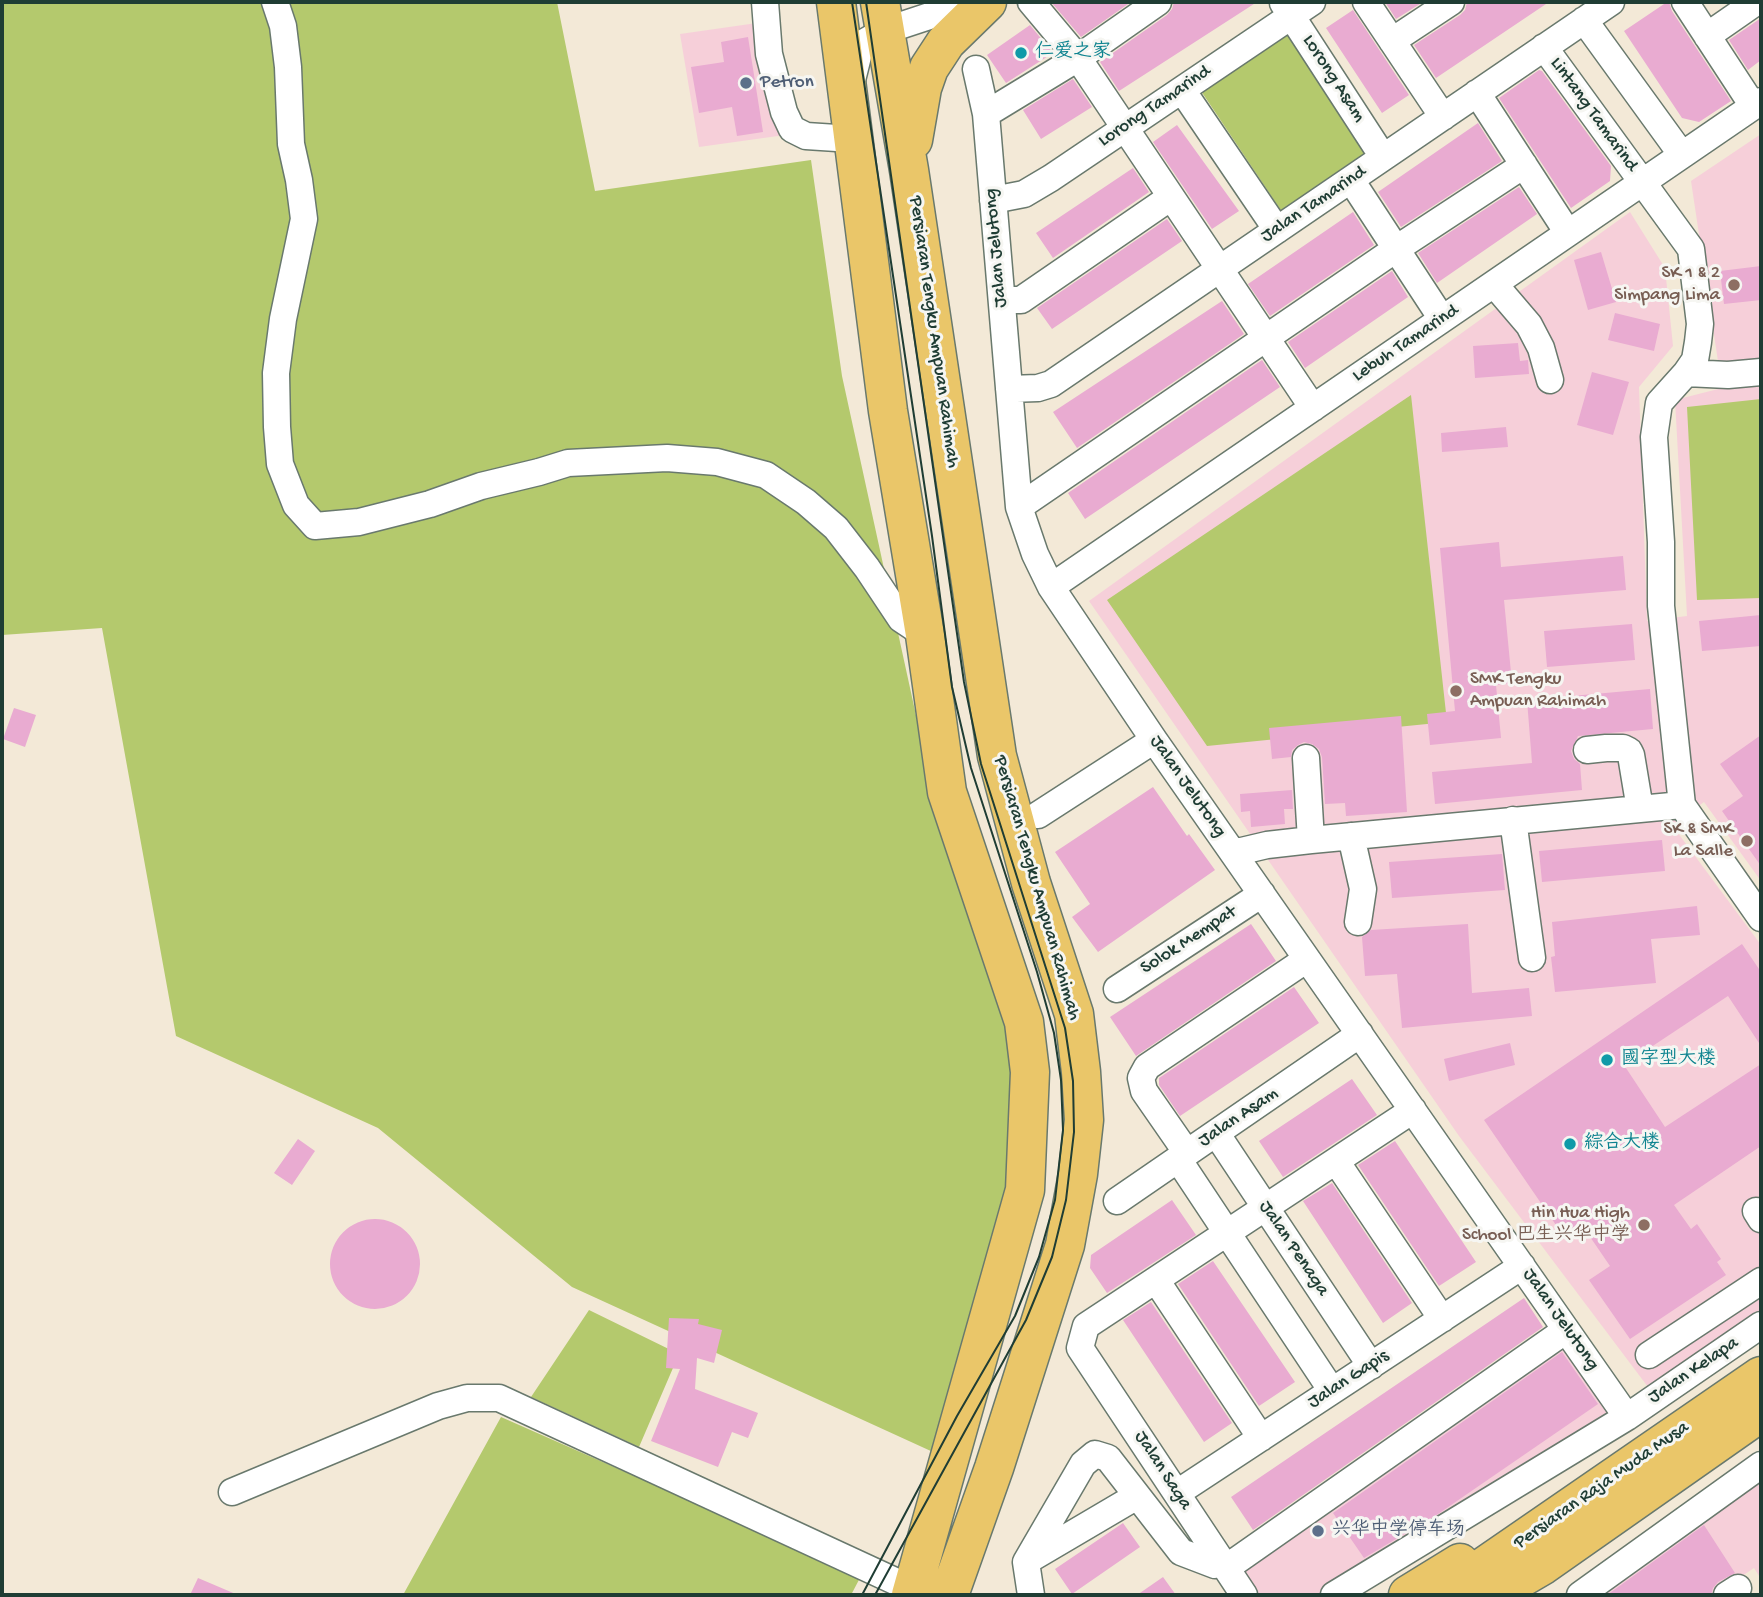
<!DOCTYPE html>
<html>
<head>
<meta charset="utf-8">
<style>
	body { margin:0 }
	#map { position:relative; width:1763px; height:1597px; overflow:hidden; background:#f3e9d7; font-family:"Gochi Hand",sans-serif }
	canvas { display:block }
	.frame { position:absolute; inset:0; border:4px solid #1f3d34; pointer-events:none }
</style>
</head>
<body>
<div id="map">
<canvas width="1763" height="1597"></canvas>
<div class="frame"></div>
</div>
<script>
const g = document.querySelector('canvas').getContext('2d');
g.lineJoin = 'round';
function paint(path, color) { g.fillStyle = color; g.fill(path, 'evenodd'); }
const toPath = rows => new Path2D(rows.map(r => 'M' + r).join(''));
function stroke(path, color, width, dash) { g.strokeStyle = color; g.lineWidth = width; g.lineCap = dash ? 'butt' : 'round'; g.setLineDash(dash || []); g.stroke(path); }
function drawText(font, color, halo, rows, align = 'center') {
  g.font = font + ' "Gochi Hand","LXGW WenKai TC",sans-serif'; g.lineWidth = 6; g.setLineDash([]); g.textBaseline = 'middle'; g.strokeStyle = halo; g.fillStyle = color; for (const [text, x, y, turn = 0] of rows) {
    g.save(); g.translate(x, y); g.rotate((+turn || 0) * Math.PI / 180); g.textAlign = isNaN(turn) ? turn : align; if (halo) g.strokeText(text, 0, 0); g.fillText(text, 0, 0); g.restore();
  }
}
paint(toPath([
	[771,21,785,135,699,147,680,34],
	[1761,134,1761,881,1704,802,1672,825,1761,945,1761,1313,1651,1391,1459,1136,1089,601,1630,212,1665,268,1673,346,1639,387,1647,621,1687,616,1675,400,1722,388,1691,181],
	[1564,1337,1617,1414,1319,1595,1253,1595,1235,1568],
	[1761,1477,1761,1579,1754,1568,1714,1595,1594,1595]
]), '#f6cfd9');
paint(toPath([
	[2,2,557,2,595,191,811,160,842,376,929,775,972,922,1014,1056,1015,1129,1000,1241,933,1452,572,1287,378,1128,176,1036,102,628,2,635],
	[1286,29,1373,155,1284,215,1199,88],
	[1411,395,1447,722,1207,746,1107,600],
	[1761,399,1761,598,1697,600,1687,407],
	[589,1310,679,1354,639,1447,531,1397],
	[501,1417,861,1576,851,1595,403,1595]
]), '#b4c96d');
paint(toPath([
	[1051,2,1131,2,1081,37],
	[1174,2,1257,2,1119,91,1100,62,1167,15,1172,9],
	[1385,2,1423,2,1396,19],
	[1467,2,1549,2,1436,78,1414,45,1460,15,1465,10],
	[1667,2,1669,2,1672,11,1731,101,1699,122,1682,118,1624,31],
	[1353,10,1409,95,1382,113,1326,28],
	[1761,18,1761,60,1748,70,1729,40],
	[1030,25,1053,53,1006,83,987,55],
	[748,37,763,132,737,136,732,107,699,113,691,67,724,62,721,42],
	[1539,70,1542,71,1611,166,1610,181,1571,208,1499,98],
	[1073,79,1092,107,1041,139,1023,110],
	[1478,123,1502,161,1401,227,1378,192],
	[1177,125,1239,211,1212,229,1153,142],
	[1133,168,1149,192,1053,258,1036,233],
	[1519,187,1537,214,1437,283,1418,253],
	[1353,212,1374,245,1270,316,1248,284],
	[1167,219,1182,241,1052,329,1037,308],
	[1601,252,1616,302,1588,310,1574,260],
	[1761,266,1761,300,1724,304,1720,271],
	[1392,271,1408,297,1305,368,1288,342],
	[1222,301,1244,334,1077,448,1053,412],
	[1615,313,1660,324,1654,351,1608,340],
	[1518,343,1520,361,1528,360,1529,374,1475,378,1473,346],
	[1262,360,1280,387,1085,519,1068,493],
	[1592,372,1629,382,1613,435,1577,425],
	[1506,427,1508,447,1442,452,1441,433],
	[1499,542,1501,567,1623,556,1626,590,1504,600,1512,683,1496,685,1501,738,1430,745,1427,714,1455,711,1440,548],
	[1761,615,1761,646,1702,651,1699,621],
	[1632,624,1635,660,1547,667,1544,631],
	[1650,689,1653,729,1578,736,1571,751,1574,759,1580,764,1582,790,1435,804,1432,772,1532,763,1527,700],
	[14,708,36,715,25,747,3,739],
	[1401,716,1407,812,1346,816,1345,803,1325,804,1322,757,1319,749,1312,744,1304,742,1298,745,1292,750,1291,757,1272,759,1269,728],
	[1761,735,1761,866,1722,811,1743,796,1720,764],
	[1153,787,1187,836,1189,834,1215,870,1098,952,1072,917,1090,904,1055,852],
	[1292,790,1293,809,1284,809,1285,824,1251,827,1250,811,1241,812,1240,794],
	[1662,840,1665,871,1542,882,1539,851],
	[1502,854,1505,890,1392,898,1389,862],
	[1697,906,1700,935,1651,939,1656,983,1555,992,1551,957,1555,956,1552,922],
	[1251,924,1276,961,1136,1056,1110,1017],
	[1468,924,1472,993,1529,988,1532,1016,1402,1028,1397,974,1365,976,1362,937,1371,930],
	[1742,944,1761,972,1761,1046,1728,996,1624,1065,1665,1127,1761,1064,1761,1146,1674,1205,1691,1229,1697,1224,1721,1259,1717,1262,1726,1275,1630,1339,1589,1280,1610,1266,1584,1228,1570,1237,1563,1226,1558,1228,1484,1120],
	[1294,987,1319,1023,1180,1116,1159,1085,1159,1078],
	[1510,1043,1515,1065,1449,1081,1444,1059],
	[1352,1079,1377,1115,1283,1177,1259,1141],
	[298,1139,315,1151,292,1185,274,1173],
	[1395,1141,1476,1262,1439,1286,1358,1165],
	[1332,1183,1412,1303,1383,1323,1303,1201],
	[1172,1200,1196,1235,1107,1293,1090,1268,1091,1255],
	'330 1264a45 45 0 1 1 90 0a45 45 0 1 1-90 0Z',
	[1213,1261,1295,1382,1259,1406,1178,1284],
	[1524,1298,1543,1327,1253,1530,1231,1497],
	[1151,1302,1232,1423,1204,1442,1123,1320],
	[669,1318,699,1319,698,1324,722,1330,714,1363,697,1358,695,1389,758,1413,748,1438,732,1432,718,1467,651,1441,680,1369,666,1368],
	[1562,1352,1598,1404,1438,1514,1364,1558,1333,1513],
	[1123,1523,1140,1547,1072,1594,1055,1569],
	[1704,1525,1735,1573,1718,1582,1713,1588,1711,1595,1607,1595],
	[1163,1577,1176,1595,1137,1595],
	[198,1578,238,1595,190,1595]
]), '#e9abd1');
const minor = toPath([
	[275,2,283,26,288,67,291,144,299,180,304,219,283,319,276,373,277,427,280,464,296,505,315,526,359,522,430,504,481,486,539,472,568,463,667,458,717,462,766,475,806,502,836,528,867,568,901,619,925,635],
	[765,2,769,54,784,112,792,129,806,136,852,139],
	[1031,2,1078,58,1313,408],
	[1366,2,1443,117],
	[1685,2,1753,106],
	[1283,3,1383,157],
	[1584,20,1682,155],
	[1707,36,1756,2],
	[1392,41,1451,2],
	[1544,47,1691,249,1700,324,1698,342,1695,360,1686,373,1659,403,1654,437,1661,542,1661,606,1682,805,1761,918],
	[976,69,986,114,1019,507,1035,554,1051,587,1154,740,1627,1417],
	[852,80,861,44,884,31,972,2],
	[1182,90,1277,230],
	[1477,93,1568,233],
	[986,114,1078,58,1158,2],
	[1351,180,1442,319],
	[993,200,1024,194,1051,178,1312,2],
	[1494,284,1529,325,1541,348,1550,380],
	[1002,300,1021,300,1171,197],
	[1686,373,1728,375,1761,372],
	[1009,389,1038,388,1051,384,1611,2],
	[1019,507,1396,249,1524,165],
	[1051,587,1761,101],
	[1587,750,1606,748,1623,748,1629,751,1631,755,1640,809],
	[1306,758,1311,840],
	[1038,815,1154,740],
	[1513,820,1532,958],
	[1351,836,1363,889,1358,922],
	[1233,853,1267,845,1311,840,1682,805],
	[1117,989,1262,894],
	[1216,1133,1371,1366],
	[1187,1153,1144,1091,1141,1078,1147,1067,1307,959],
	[1178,1159,1332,1391],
	[1336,1161,1442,1319],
	[1117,1201,1360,1034],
	[1756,1211,1761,1219],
	[1156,1280,1261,1438],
	[1649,1355,1761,1281],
	[232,1492,438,1406,467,1398,499,1398,912,1589],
	[1177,1493,1522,1266],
	[1030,1559,1137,1496],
	[1226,1568,1566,1330],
	[1031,1595,1026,1562,1083,1464,1095,1454,1108,1458,1181,1552,1215,1565,1220,1559],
	[1244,1595,1080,1348,1086,1326,1413,1110],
	[1334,1595,1627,1417,1761,1325],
	[1580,1595,1761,1465],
	[1727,1595,1738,1588]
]);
const highway = toPath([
	[836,2,888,411,925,635,947,792,1024,1022,1030,1072,1025,1190,911,1595],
	[880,2,909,170,997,756,1031,883,1074,1014,1081,1072,1084,1120,1078,1174,1065,1245,994,1468,949,1595],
	[913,140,922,88,929,68,946,42,987,2],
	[1408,1595,1460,1563],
	[1443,1595,1761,1376],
	[1492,1595,1543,1565,1761,1412]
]);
stroke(minor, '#69796d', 29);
stroke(highway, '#69796d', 41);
stroke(minor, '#fff', 26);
stroke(highway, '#eac669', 38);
stroke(toPath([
	[852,2,932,536,952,687,971,768,1037,972,1054,1033,1061,1080,1063,1130,1055,1200,1039,1257,1015,1316,957,1416,862,1595],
	[866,2,964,682,981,764,1065,1028,1073,1081,1074,1132,1066,1200,1052,1257,1026,1320,875,1595]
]), '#1f3d34', 2);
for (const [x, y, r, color] of [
	[1021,53,7,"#0f9aa8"],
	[746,83,7,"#5c6f8a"],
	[1734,285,7,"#8d6e63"],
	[1456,691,7,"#8d6e63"],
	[1747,841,7,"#8d6e63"],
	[1607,1060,7,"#0f9aa8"],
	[1570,1144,7,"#0f9aa8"],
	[1644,1225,7,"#8d6e63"],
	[1318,1531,7,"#5c6f8a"]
]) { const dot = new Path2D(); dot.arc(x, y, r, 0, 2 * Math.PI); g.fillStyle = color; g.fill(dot); stroke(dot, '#f6f6f2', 2.5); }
drawText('19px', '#0d838f', '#f6f6f2', [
	["仁爱之家",1035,53],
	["國字型大楼",1621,1060],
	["綜合大楼",1584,1144]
], 'left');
drawText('19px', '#1f3d34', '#f6f6f2', [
	["Lorong Asam",1333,79,57],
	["Lorong Tamarind",1155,107,-34],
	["Lintang Tamarind",1593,115,54],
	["Jalan Tamarind",1314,205,-34],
	["Jalan Jelutong",997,248,-95],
	["Persiaran Tengku Ampuan Rahimah",933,332,82],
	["Lebuh Tamarind",1406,344,-34],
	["Jalan Jelutong",1187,787,55],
	["Persiaran Tengku Ampuan Rahimah",1036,888,74],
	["Solok Mempat",1189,941,-33],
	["Jalan Asam",1239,1118,-34],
	["Jalan Penaga",1293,1249,56],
	["Jalan Jelutong",1560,1320,55],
	["Jalan Kelapa",1694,1371,-34],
	["Jalan Gapis",1349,1380,-33],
	["Jalan Saga",1162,1471,57],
	["Persiaran Raja Muda Musa",1602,1486,-35]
]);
drawText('19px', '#4e5e75', '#f6f6f2', [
	["Petron",760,83],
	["兴华中学停车场",1332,1531]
], 'left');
drawText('19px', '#785e54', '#f6f6f2', [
	["SK 1 & 2",1720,274],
	["Simpang Lima",1720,296],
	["SMK Tengku",1470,680,"left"],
	["Ampuan Rahimah",1470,702,"left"],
	["SK & SMK",1733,830],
	["La Salle",1733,852],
	["Hin Hua High",1630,1214],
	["School 巴生兴华中学",1630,1236]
], 'right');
</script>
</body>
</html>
